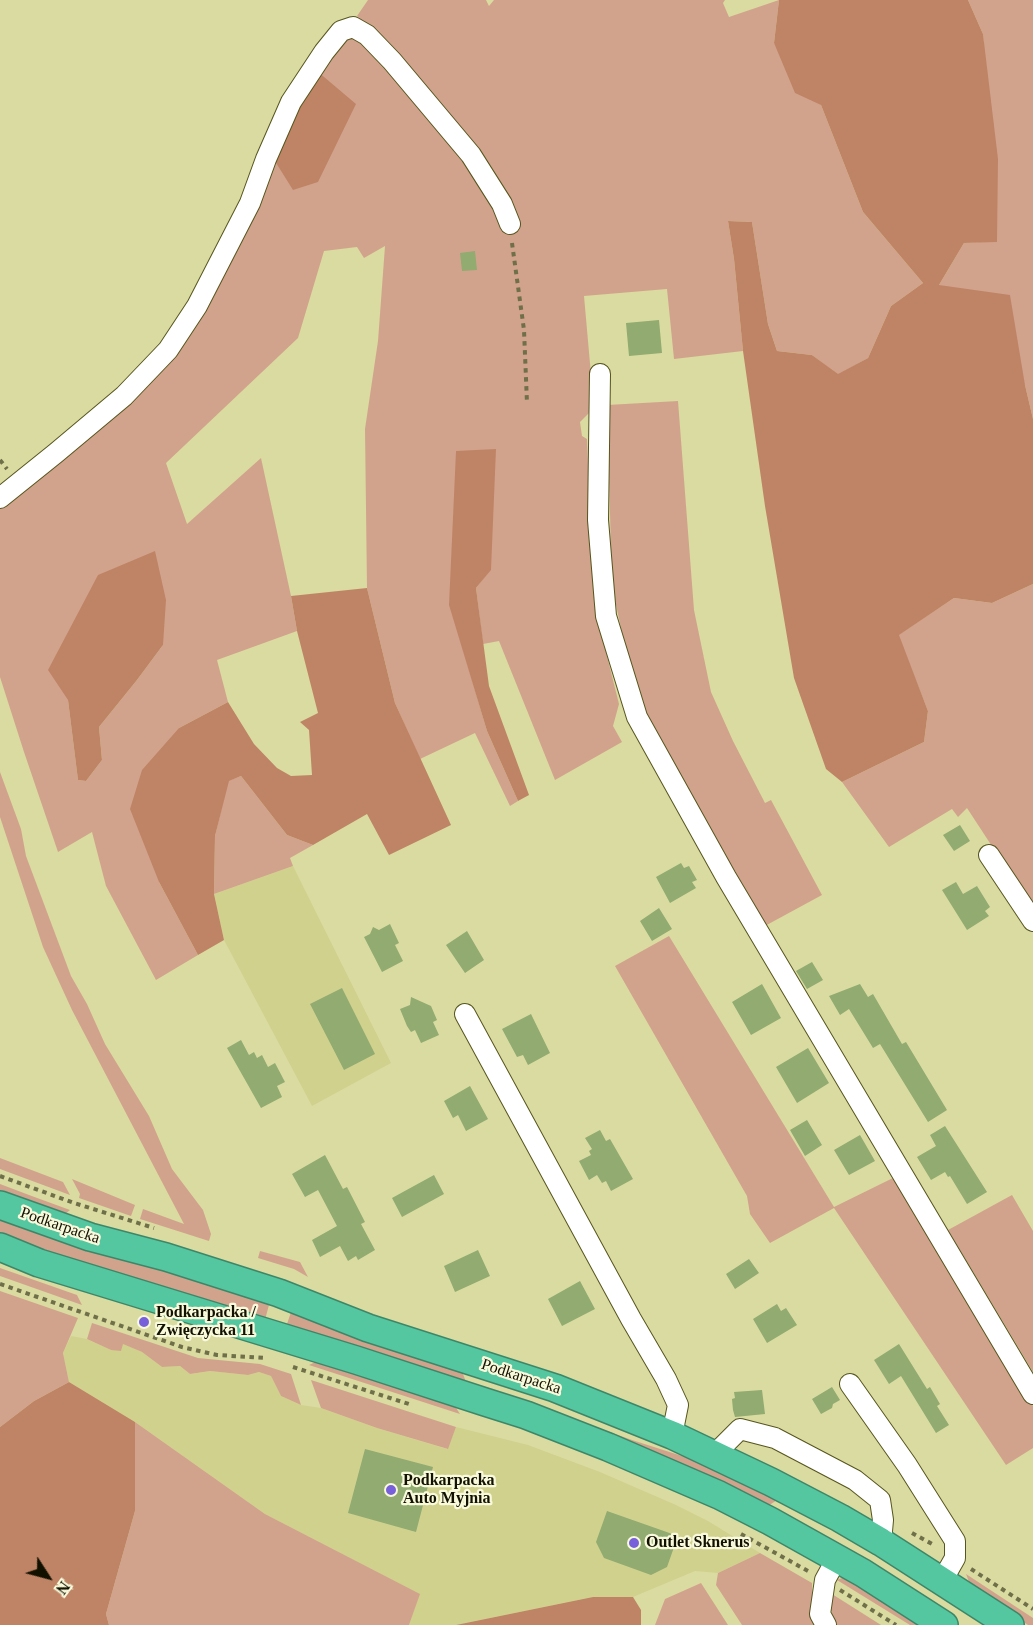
<!DOCTYPE html>
<html>
<head>
<meta charset="utf-8">
<style>
	body { margin:0 }
	#map { position:relative; width:1033px; height:1625px; overflow:hidden; background:#dadba0; font-family:Georgia,serif }
	canvas { display:block }
	.north { position:absolute; left:18px; top:1547px; width:60px; height:60px; -webkit-text-stroke:4px #f9fadc; paint-order:stroke; rotate:126deg; font-size:16px; font-weight:700; line-height:24px; text-align:center; color:#121100 }
	.north::after { content:''; display:block; margin:auto; width:21px; height:27px; background:#121100; clip-path:polygon(50% 0,100% 100%,50% 72%,0 100%) }
</style>
</head>
<body>
<div id="map">
<canvas width="1033" height="1625"></canvas>
<div class="north">N</div>
</div>
<script>
const g = document.querySelector('canvas').getContext('2d');
g.lineJoin = 'round';
function paint(path, color) { g.fillStyle = color; g.fill(path, 'evenodd'); }
const toPath = rows => new Path2D(rows.map(r => 'M' + r).join(''));
function stroke(path, color, width, dash) { g.strokeStyle = color; g.lineWidth = width; g.lineCap = dash ? 'butt' : 'round'; g.setLineDash(dash || []); g.stroke(path); }
function drawText(font, color, halo, rows, align = 'center') {
  g.font = font + ' Georgia,serif'; g.lineWidth = 4.5; g.setLineDash([]); g.textBaseline = 'middle'; g.strokeStyle = halo; g.fillStyle = color; for (const [text, x, y, turn = 0] of rows) {
    g.save(); g.translate(x, y); g.rotate((+turn || 0) * Math.PI / 180); g.textAlign = isNaN(turn) ? turn : align; if (halo) g.strokeText(text, 0, 0); g.fillText(text, 0, 0); g.restore();
  }
}
paint(toPath([
	[293,866,391,1063,312,1106,224,940,214,894],
	[71,1336,87,1339,111,1350,122,1343,142,1352,162,1367,180,1366,190,1374,210,1371,248,1375,259,1372,271,1376,281,1396,301,1405,321,1408,377,1428,447,1449,456,1427,528,1445,600,1472,676,1505,708,1521,760,1553,718,1573,695,1571,633,1597,593,1597,456,1625,409,1625,419,1594,265,1514,135,1422,69,1382,63,1353]
]), '#d1d18e');
paint(toPath([
	[368,0,486,0,489,6,494,0,725,0,723,3,729,17,779,0,774,43,821,105,863,212,923,283,891,306,868,358,838,375,812,355,777,351,768,324,752,222,728,221,734,259,743,351,674,359,667,289,584,296,594,408,580,422,582,436,587,439,592,572,601,632,619,704,613,726,622,742,555,780,499,641,483,644,476,588,491,569,450,605,487,731,518,801,510,806,475,733,420,759,395,703,367,588,365,429,378,341,385,246,364,258,357,247,324,251,298,338,166,463,187,524,261,458,291,596,297,631,217,660,228,702,179,728,159,882,198,955,156,980,106,886,92,832,58,852,24,752,0,677,0,501,170,359,317,71,344,37,362,38,508,198,491,166,450,122,419,84,357,16],
	[163,645,137,680,99,727,102,760,86,781,78,780,68,700],
	[968,0,1033,0,1033,419,1025,385,939,285,964,243,997,241,983,34],
	[678,401,694,610,711,692,733,741,765,803,771,800,822,895,763,927,637,703,612,586,607,405],
	[1033,584,1033,909,967,808,958,817,952,809,889,847,842,782,924,742,928,711,898,635,954,598,992,603],
	[0,772,21,829,26,856,71,976,87,1004,105,1044,149,1116,172,1169,203,1210,211,1234,209,1241,140,1219,143,1209,184,1224,72,1010,43,947,0,817],
	[241,776,287,835,313,845,290,858,293,866,214,894,215,836,228,781],
	[669,936,834,1207,895,1177,1033,1406,1033,1448,1006,1465,834,1208,770,1243,750,1214,747,1196,615,966],
	[0,1158,63,1182,70,1195,0,1169],
	[72,1179,135,1205,131,1216,79,1198,80,1194],
	[0,1184,29,1195,70,1210,63,1216,0,1192],
	[1012,1195,1033,1231,1033,1372,948,1230],
	[0,1216,270,1301,265,1320,87,1265,4,1235,0,1234],
	[260,1251,300,1262,308,1277,294,1269,258,1258],
	[0,1268,77,1295,82,1305,0,1276],
	[0,1291,78,1318,63,1353,69,1382,34,1401,0,1427],
	[292,1309,456,1368,463,1374,466,1382,286,1327],
	[92,1323,198,1358,260,1364,291,1374,301,1405,281,1396,271,1376,259,1372,248,1375,210,1371,190,1374,180,1366,162,1367,142,1352,123,1344,121,1351,111,1350,87,1339],
	[320,1360,453,1403,460,1414,309,1365],
	[311,1380,456,1427,448,1449,377,1428,321,1408],
	[507,1395,632,1440,707,1464,777,1500,768,1506,506,1398],
	[135,1422,265,1514,420,1594,409,1625,109,1625,106,1614,135,1511],
	[760,1553,812,1583,812,1608,820,1625,742,1625,716,1585,718,1573],
	[966,1574,1033,1618,1033,1625,1028,1625,971,1587],
	[842,1578,849,1578,925,1625,910,1625,837,1580],
	[701,1583,728,1625,655,1625,665,1599],
	[832,1594,881,1625,836,1625,831,1610]
]), '#d2a38c');
paint(toPath([
	[779,0,968,0,983,34,998,159,997,242,964,243,939,285,1010,295,1025,385,1033,419,1033,584,992,603,954,598,899,635,928,711,924,742,842,782,826,769,794,678,765,506,743,351,734,259,728,221,752,222,768,324,777,351,812,355,838,374,868,358,891,306,923,283,863,212,821,105,795,93,774,43],
	[317,71,356,104,318,182,293,190,273,158],
	[496,449,491,570,476,588,489,686,529,795,518,801,487,731,449,605,456,451],
	[155,551,166,600,163,645,137,680,99,727,102,760,86,781,78,780,68,700,48,670,98,575],
	[367,588,395,703,451,825,389,855,367,814,313,845,287,835,241,776,229,781,215,836,214,894,224,940,198,955,159,882,130,809,142,770,179,728,228,702,254,744,277,768,291,776,312,775,309,730,300,722,318,713,297,631,291,596],
	[69,1382,135,1422,135,1511,106,1614,109,1625,0,1625,0,1427,34,1401],
	[593,1597,633,1597,641,1610,641,1625,456,1625]
]), '#bf8465');
paint(toPath([
	[475,251,477,270,462,271,460,253],
	[659,320,662,353,629,356,626,323],
	[960,825,970,841,954,851,943,835],
	[681,863,684,868,689,866,697,880,692,882,696,888,670,903,656,877],
	[956,882,963,894,977,886,990,907,985,911,989,916,967,930,942,890],
	[659,908,672,929,652,941,640,921],
	[390,924,399,943,395,945,403,961,382,972,364,937,370,934,373,927,379,930],
	[467,931,484,960,465,973,446,945],
	[812,962,823,980,807,989,796,971],
	[762,984,781,1018,751,1035,732,1002],
	[860,984,868,997,873,994,902,1044,906,1042,947,1110,928,1122,880,1044,873,1048,849,1009,840,1015,829,996],
	[342,988,375,1054,344,1070,310,1004],
	[411,997,431,1006,437,1020,433,1022,439,1035,421,1043,415,1030,411,1032,407,1026,400,1009,410,1005],
	[531,1014,550,1053,528,1065,523,1055,517,1057,502,1029],
	[241,1040,249,1055,254,1052,257,1058,262,1055,268,1067,275,1063,285,1082,277,1086,282,1097,261,1108,227,1048],
	[808,1048,829,1083,797,1103,776,1067],
	[470,1086,488,1119,466,1131,458,1115,453,1118,444,1101],
	[807,1120,822,1145,805,1156,790,1130],
	[945,1126,987,1192,967,1204,950,1176,948,1177,945,1172,931,1180,917,1157,936,1146,930,1135],
	[600,1130,606,1141,610,1139,633,1179,611,1191,606,1181,602,1183,597,1175,589,1180,579,1161,591,1155,589,1151,592,1149,585,1138],
	[860,1135,875,1161,849,1175,834,1150],
	[325,1155,343,1189,347,1187,365,1222,361,1224,375,1250,358,1260,356,1256,348,1261,340,1246,320,1257,312,1240,337,1226,318,1190,305,1197,292,1174],
	[434,1175,444,1194,402,1217,392,1198],
	[478,1250,490,1276,455,1292,444,1266],
	[749,1259,759,1273,735,1289,726,1274],
	[580,1281,595,1309,562,1326,548,1299],
	[777,1304,781,1311,786,1308,797,1325,767,1343,753,1319],
	[899,1344,927,1389,930,1387,940,1404,937,1406,949,1425,936,1433,901,1376,889,1384,874,1360],
	[832,1387,840,1400,833,1404,832,1408,821,1414,812,1399],
	[762,1390,765,1414,735,1417,733,1410,732,1399,735,1398,734,1392],
	[365,1449,433,1467,416,1532,348,1513],
	[607,1511,678,1536,667,1567,651,1575,604,1558,596,1542]
]), '#91ab71');
const minor = toPath([
	[600,374,598,520,606,616,637,717,726,877,1033,1394],
	[0,498,56,453,124,396,168,350,197,306,250,203,266,159,291,102,324,52,341,31,353,27,367,35,392,61,471,155,502,204,510,224],
	[989,855,1033,921],
	[465,1014,631,1319,666,1379,678,1405,672,1435],
	[850,1384,907,1465,955,1541,955,1558,942,1581],
	[714,1455,740,1429,775,1438,855,1480,880,1500,883,1520,881,1542],
	[826,1625,820,1614,825,1580,837,1558]
]);
const highway = toPath([
	[0,1205,90,1237,166,1257,279,1293,368,1328,555,1388,672,1435,771,1482,840,1518,881,1542,1010,1625],
	[0,1247,39,1263,356,1360,485,1402,526,1415,608,1447,719,1495,770,1521,863,1573,944,1625]
]);
stroke(minor, '#56551d', 22);
stroke(highway, '#3d8768', 30);
stroke(toPath([
	[512,243,524,330,527,403],
	[0,460,7,469],
	[0,1176,74,1203,154,1228],
	[0,1284,182,1347,217,1355,266,1358],
	[293,1367,412,1405],
	[912,1533,934,1545],
	[741,1534,808,1571],
	[971,1569,1033,1609],
	[840,1590,896,1625]
]), '#6f6f4a', 4, [4.5, 4.5]);
stroke(minor, '#fff', 20);
stroke(highway, '#54c6a0', 27);
for (const [x, y, r, color] of [
	[144,1322,6,"#7860db"],
	[391,1490,6,"#7860db"],
	[634,1543,6,"#7860db"]
]) { const dot = new Path2D(); dot.arc(x, y, r, 0, 2 * Math.PI); g.fillStyle = color; g.fill(dot); stroke(dot, '#f9fadc', 2); }
drawText('16px', '#121100', '#f9fadc', [
	["Podkarpacka",60,1226,19],
	["Podkarpacka",521,1377,18]
]);
drawText('bold 16px', '#121100', '#f9fadc', [
	["Podkarpacka /",156,1313],
	["Zwięczycka 11",156,1331],
	["Podkarpacka",403,1481],
	["Auto Myjnia",403,1499],
	["Outlet Sknerus",646,1543]
], 'left');
</script>
</body>
</html>
